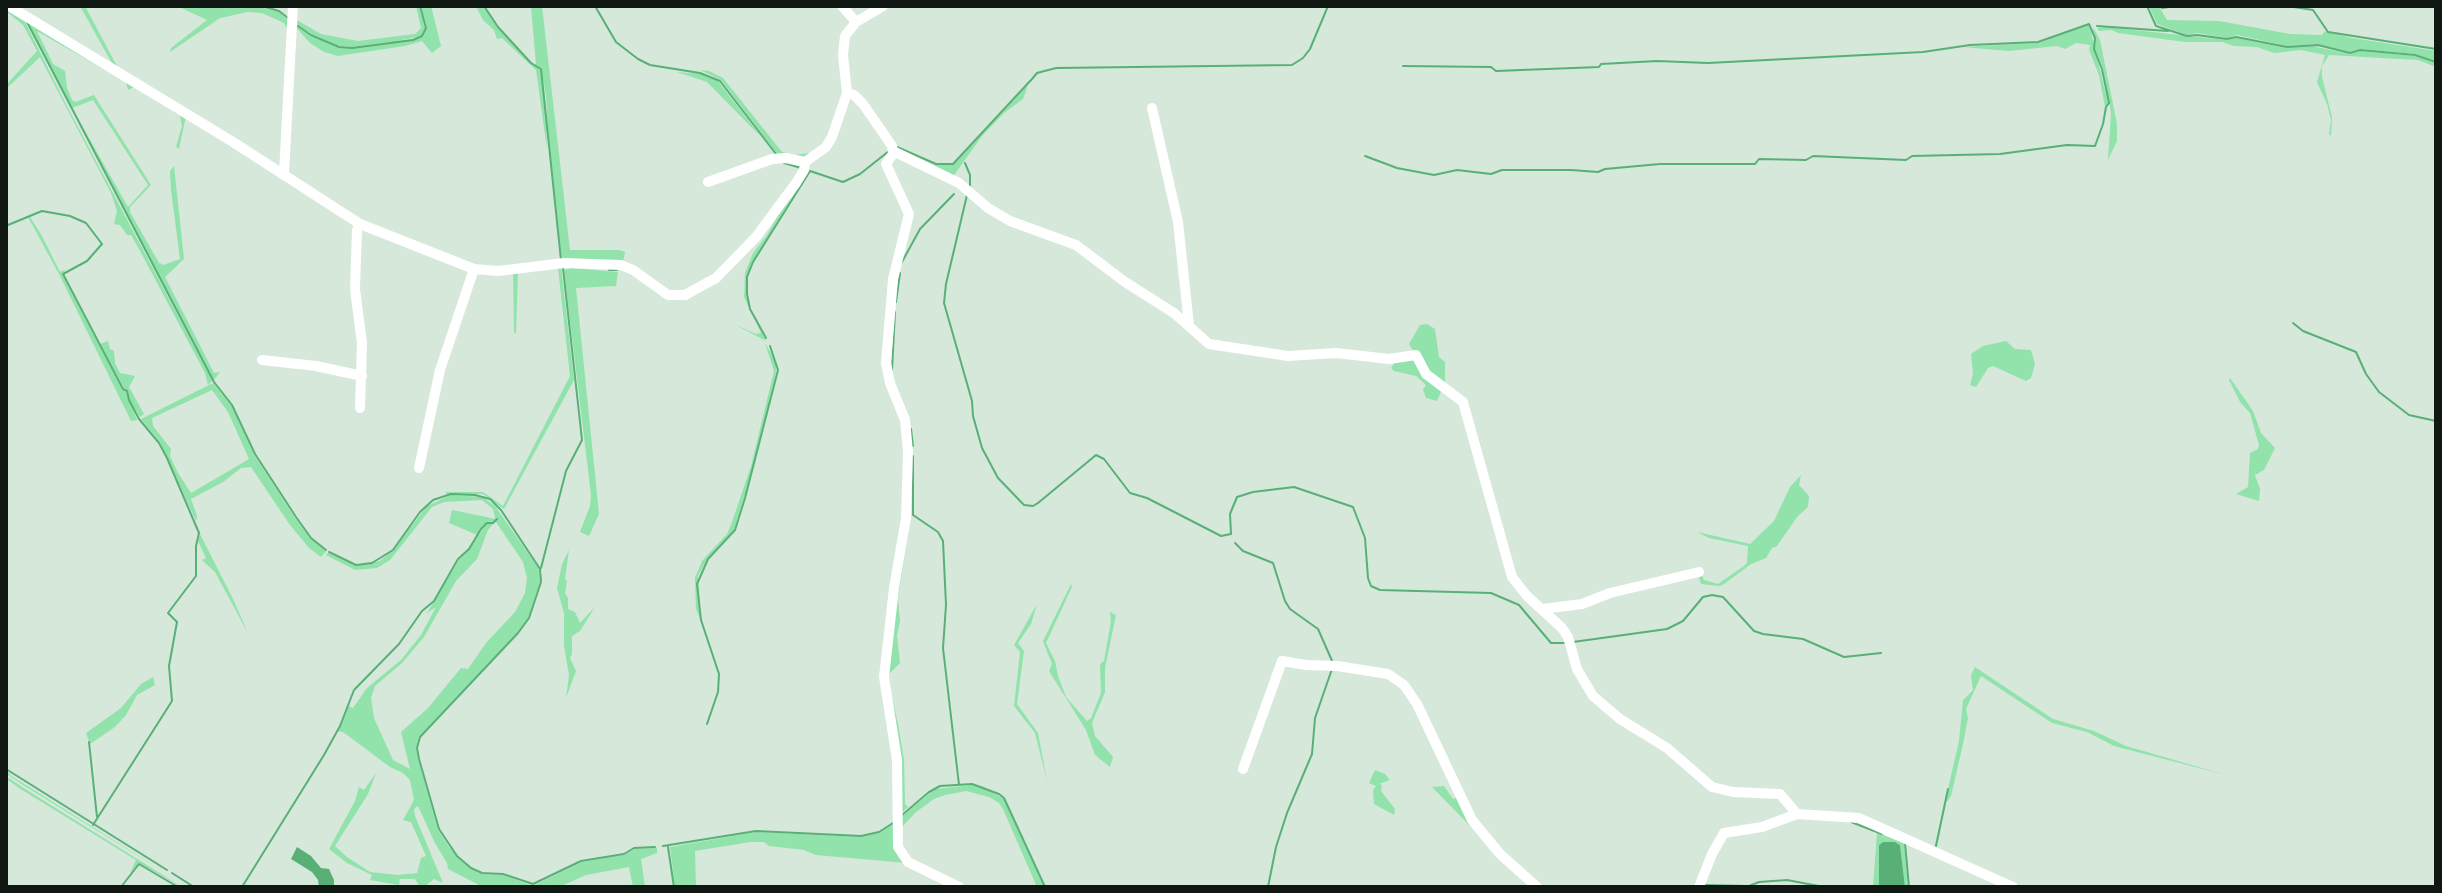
<!DOCTYPE html>
<html>
<head>
<meta charset="utf-8">
<style>
	body { margin:0 }
	#map { position:relative; width:2442px; height:893px; overflow:hidden; background:#d5e8da; font-family:"Noto Serif",serif }
	canvas { display:block }
	.frame { position:absolute; inset:0; border:8px solid #101712; pointer-events:none }
</style>
</head>
<body>
<div id="map">
<canvas width="2442" height="893"></canvas>
<div class="frame"></div>
</div>
<script>
const g = document.querySelector('canvas').getContext('2d');
g.lineJoin = 'round';
function paint(path, color) { g.fillStyle = color; g.fill(path, 'evenodd'); }
const toPath = rows => new Path2D(rows.map(r => 'M' + r).join(''));
function stroke(path, color, width, dash) { g.strokeStyle = color; g.lineWidth = width; g.lineCap = dash ? 'butt' : 'round'; g.setLineDash(dash || []); g.stroke(path); }
paint(toPath([
	[6,6,26,19,25,22,69,110,211,378,212,381,208,385,205,373,139,249,131,235,127,235,120,225,114,224,117,211,111,193,40,57,6,89,6,85,37,51,23,25,6,11],
	[80,6,85,6,119,70,114,67],
	[177,6,260,7,279,12,288,20,287,28,284,23,262,13,248,12,220,18,170,52,171,48,207,20],
	[416,6,419,6,425,28,422,35,412,39,352,47,339,46,312,34,295,23,295,19,321,34,358,41,415,34,421,28],
	[421,6,431,6,441,46,432,53,422,41,405,46,338,56,324,52,310,43,293,24,311,36,339,47,364,47,423,36,427,28],
	[476,6,483,6,497,27,531,63,540,69,545,96,547,149,536,70,502,38,497,39,494,30,483,20],
	[531,6,542,6,570,250,619,250,625,252,623,262,562,261,549,149,546,96,541,68,536,65],
	[2149,6,2163,6,2165,8,2160,8,2167,20,2219,21,2290,34,2322,35,2325,31,2352,38,2436,51,2436,61,2415,54,2360,49,2350,52,2318,44,2287,46,2237,35,2227,38,2197,33,2187,35,2157,24],
	[27,22,186,116,179,149,176,147,182,126,180,116,134,87,128,90,126,82,112,74,37,31,53,64,65,71,67,88,72,100,75,102,94,95,151,185,130,207,130,212,159,263,163,265,180,259,171,190,170,171,174,166,184,259,165,277,214,373,220,372,214,380],
	[93,100,148,185,128,207,72,108],
	[2089,24,2108,103,2105,107,2099,75,2089,50,2090,45,2076,43,2065,49,2057,46,2009,51,1962,47,2039,43],
	[2093,27,2100,40,2117,124,2117,141,2108,160,2111,113,2103,68,2095,49],
	[2106,27,2227,40,2236,38,2286,48,2307,45,2350,54,2360,51,2415,56,2436,63,2436,67,2418,60,2329,55,2322,66,2322,77,2332,117,2331,136,2329,134,2331,120,2327,104,2317,82,2325,55,2301,50,2274,53,2257,47,2234,46,2222,42,2185,42,2118,33,2112,30,2099,31,2097,28],
	[700,70,709,71,723,78,782,152,795,155,817,152,807,158,778,155,721,80],
	[677,72,703,74,718,81,761,137,707,82],
	[1028,85,1023,99,1004,113,982,136,952,178,895,148,935,165,953,165],
	[808,171,753,261,747,277,746,294,750,309,766,341,734,324,756,334,761,333,744,297,745,273,753,253,767,235,792,191],
	[28,217,30,217,42,236,60,272,66,269,62,274,122,389,126,392,137,420,131,421,59,274],
	[561,267,574,380,504,509,483,494,446,494,446,492,483,492,503,506,570,376,558,268,518,273,516,334,514,332,513,271],
	[571,268,618,272,616,286,576,288,599,514,589,536,580,532,590,506,591,495,564,270],
	[1427,324,1435,329,1439,357,1445,362,1445,385,1427,374,1409,344,1420,325],
	[108,341,110,349,114,351,115,363,120,373,135,376,129,387,144,414,140,417,129,400,128,391,124,388,100,344],
	[2006,341,2015,349,2031,350,2035,364,2031,378,2026,381,1993,366,1988,368,1976,387,1970,385,1973,374,1971,354,1983,346],
	[765,343,777,364,775,377,754,465,734,530,707,559,698,576,701,621,696,609,695,578,702,561,727,534,731,525,751,466,774,371],
	[1412,356,1443,387,1437,401,1426,398,1423,389,1426,385,1416,376,1394,371,1391,368,1397,359],
	[2230,378,2253,411,2261,433,2275,448,2264,470,2255,475,2260,489,2259,501,2236,494,2248,487,2250,453,2258,449,2259,445,2250,413,2240,402,2229,380],
	[213,383,231,405,254,455,295,518,310,538,326,551,321,557,309,548,290,525,251,467,241,468,223,482,191,499,197,516,196,521,160,442,141,419],
	[212,390,228,412,249,459,191,493,178,473,170,456,171,449,153,426,152,418],
	[909,454,912,455,911,516,898,598,900,621,897,635,900,663,889,674,888,679,898,724,904,760,905,804,908,807,898,816,898,760,885,677,894,588,907,518],
	[1801,475,1799,485,1809,496,1808,507,1797,517,1777,546,1772,548,1766,558,1751,564,1724,584,1720,586,1701,584,1698,574,1701,573,1704,580,1718,584,1744,566,1747,563,1748,546,1709,538,1697,532,1750,544,1774,521,1790,487],
	[451,495,482,497,495,506,539,569,540,582,528,618,518,632,419,737,416,748,418,759,438,830,449,847,471,869,481,874,503,875,533,886,582,862,624,855,635,849,657,848,657,853,641,859,645,887,633,887,629,867,586,875,559,887,483,887,448,869,447,863,435,843,418,806,414,809,415,816,443,883,434,879,424,887,420,887,415,879,400,879,399,885,370,880,372,875,347,863,329,849,355,801,359,787,364,790,376,773,368,794,335,846,347,857,370,872,398,875,417,873,421,858,426,856,411,822,403,820,414,800,410,780,403,773,390,767,343,732,337,731,348,706,353,708,367,688,401,660,421,635,436,607,427,613,459,560,487,524,493,524,488,530,477,559,456,581,424,637,402,663,375,686,371,698,374,718,393,760,410,769,401,732,428,708,461,668,468,669,486,643,515,612,525,593,527,578,523,562,496,522,493,509,482,500,444,502,432,507,390,560,377,568,355,570,326,555,328,553,356,566,380,561,393,550,427,506],
	[452,510,496,519,493,523,486,523,477,535,449,523],
	[200,534,233,599,248,633,215,572,202,560,206,558,198,541],
	[569,550,565,579,567,581,565,593,568,598,568,609,575,612,580,623,595,607,580,631,572,636,572,654,570,658,576,671,566,698,569,675,564,646,564,613,557,588,562,564],
	[1071,584,1072,587,1046,643,1055,661,1058,676,1066,697,1087,721,1091,718,1101,693,1100,664,1104,661,1111,621,1110,612,1116,615,1105,668,1105,692,1092,723,1095,736,1113,757,1110,767,1095,755,1086,730,1049,671,1052,664,1043,641],
	[1037,604,1031,624,1018,643,1024,651,1017,704,1038,733,1047,781,1035,733,1014,706,1020,652,1014,645],
	[1975,667,2053,719,2094,731,2126,746,2226,775,2114,746,2087,732,2052,723,1981,676,1966,709,1968,718,1963,744,1951,796,1946,803,1936,850,2022,887,2015,887,1934,849,1959,741,1963,700,1973,690,1971,675],
	[153,677,155,685,137,695,126,715,115,727,90,744,86,733,121,708,141,684],
	[6,770,10,775,166,873,23,785,7,774],
	[1375,770,1385,774,1390,780,1379,784,1382,785,1381,791,1395,809,1394,815,1374,804,1373,790,1376,786,1369,783],
	[9,778,22,787,182,887,139,863,130,873,136,860,19,788,8,780],
	[972,785,982,786,1004,799,1044,887,1037,887,1003,809,999,803,989,797,966,791,945,795,934,799,916,812,901,828,898,820,935,789],
	[1444,786,1453,799,1459,797,1472,828,1432,787],
	[896,822,907,863,816,855,804,850,769,846,764,842,750,842,695,851,696,887,675,887,670,847,756,832,861,837,879,833],
	[1877,833,1904,843,1908,887,1905,887,1900,845,1895,842,1883,842,1879,845,1879,887,1873,887]
]), '#92e2ab');
paint(toPath([
	[1883,842,1895,842,1900,845,1905,887,1879,887,1879,845],
	[297,847,311,856,321,868,329,869,334,880,334,887,319,887,318,880,312,872,291,859]
]), '#58b077');
stroke(toPath([
	[262,6,279,11,288,18],
	[484,6,498,27,531,63,541,69,561,260],
	[595,6,616,42,638,59,650,65,700,73,720,81,776,154],
	[2147,6,2156,26,2187,36,2197,35,2227,39,2236,37,2287,47,2318,45,2350,53,2360,50,2415,55,2436,62],
	[2287,6,2313,10,2328,32,2436,49],
	[2162,8,2177,6],
	[27,22,214,382,232,405,255,454,296,517,311,538,326,550],
	[298,26,311,35,339,47,352,48,413,40,422,36,426,28,420,6],
	[2097,26,2168,31],
	[897,147,936,164,953,164,1032,79,1037,73,1056,68,1292,65,1303,58,1310,49,1328,6],
	[1365,156,1397,168,1434,175,1457,170,1491,174,1502,170,1571,170,1598,172,1605,169,1660,164,1755,164,1759,159,1806,160,1813,156,1906,160,1912,156,2000,154,2067,145,2095,146,2103,124,2106,107,2109,103,2102,69,2094,49,2095,38,2089,24,2038,42,1970,45,1923,52,1708,63,1657,61,1601,64,1599,67,1496,71,1491,67,1403,66],
	[784,163,801,168],
	[965,163,970,175,970,186],
	[967,195,946,284,944,303,972,401,973,416,982,448,998,478,1024,505,1033,506,1038,503,1096,455,1104,459,1130,493,1147,498,1221,536,1231,534,1230,514,1237,497,1253,492,1294,487,1353,507,1365,538,1368,578,1371,586,1380,590,1491,593,1519,605,1551,643,1564,643],
	[8,225,42,211,70,216,86,223,102,244,87,261,63,274,123,389,127,391,129,400,139,419,159,443,167,458,199,533,196,546,196,576,168,613,177,622,169,666,172,701,93,825],
	[902,262,920,229,954,194],
	[609,270,617,270],
	[896,302,900,273],
	[2293,323,2303,331,2356,352,2366,374,2379,392,2409,415,2436,421],
	[766,338,750,309,747,294,747,277,753,262,805,179,810,171,843,182,860,174,889,151],
	[892,370,895,312],
	[911,429,913,446],
	[913,456,913,515,938,532,943,541,946,605,943,648,959,785],
	[1235,543,1243,551,1273,563,1285,601,1290,609,1318,629,1333,663],
	[329,552,356,565,372,563,393,550,420,512,433,500,451,494,475,495,490,499,501,510,540,569,541,582,529,618,518,633,420,737,417,748,419,759,439,829,457,856,471,868,482,873,503,874,533,884,581,861,624,854,634,848,655,847],
	[541,568,566,471,582,440,563,268],
	[1573,642,1667,629,1683,621,1703,597,1712,595,1723,597,1754,631,1763,634,1803,639,1844,657,1881,653],
	[707,724,718,692,719,674,701,620,697,584,708,559,735,530,745,498,778,370,770,346],
	[89,742,97,817],
	[6,769,167,870],
	[901,816,929,792,940,786,972,784,999,794,1004,798,1045,887],
	[1851,822,1882,834],
	[1905,843,1909,887],
	[663,846,756,831,861,836,879,832,893,823],
	[1936,846,1948,789],
	[668,847,674,887],
	[172,873,194,887],
	[1704,885,1749,886,1759,882,1787,880,1824,887],
	[121,887,139,864,178,887],
	[242,887,324,755,340,726,354,690,399,644,422,611,434,601,458,559,469,549,481,529,487,523,493,523,497,519],
	[1268,887,1276,847,1287,813,1312,754,1315,718,1332,669]
]), '#58b077', 2);
stroke(toPath([
	[9,6,233,142,360,224,474,269,498,271,564,263,621,265,633,270,668,295,685,295,716,278,756,237,796,183,804,170,805,162],
	[842,6,856,22],
	[847,93,854,95,863,104,892,146,893,154,886,164,909,214,893,279,886,363,890,383,905,420,908,452,906,518,894,588,884,677,897,760,898,847,908,862,959,887],
	[1152,108,1178,222,1189,325],
	[893,151,959,183,988,208,1010,221,1076,245,1125,282,1174,313,1209,344,1288,356,1336,353,1389,359,1416,355,1426,374,1463,402,1512,577,1527,596,1562,628,1568,637,1577,669,1593,696,1620,719,1667,748,1712,787,1733,792,1780,794,1797,814],
	[284,173,293,6],
	[708,182,772,159,786,158,805,162,826,147,832,137,847,93,843,55,845,36,856,22,883,6],
	[360,224,357,230,355,289,362,343,360,408],
	[262,360,316,366,362,376],
	[419,468,440,370,474,269],
	[1543,609,1582,604,1610,593,1699,572],
	[1243,769,1282,661,1306,665,1337,666,1388,674,1404,685,1417,704,1472,820,1500,854,1537,887],
	[1699,887,1712,854,1724,833,1762,827,1797,814,1859,818,2013,887]
]), '#fff', 10);
</script>
</body>
</html>
